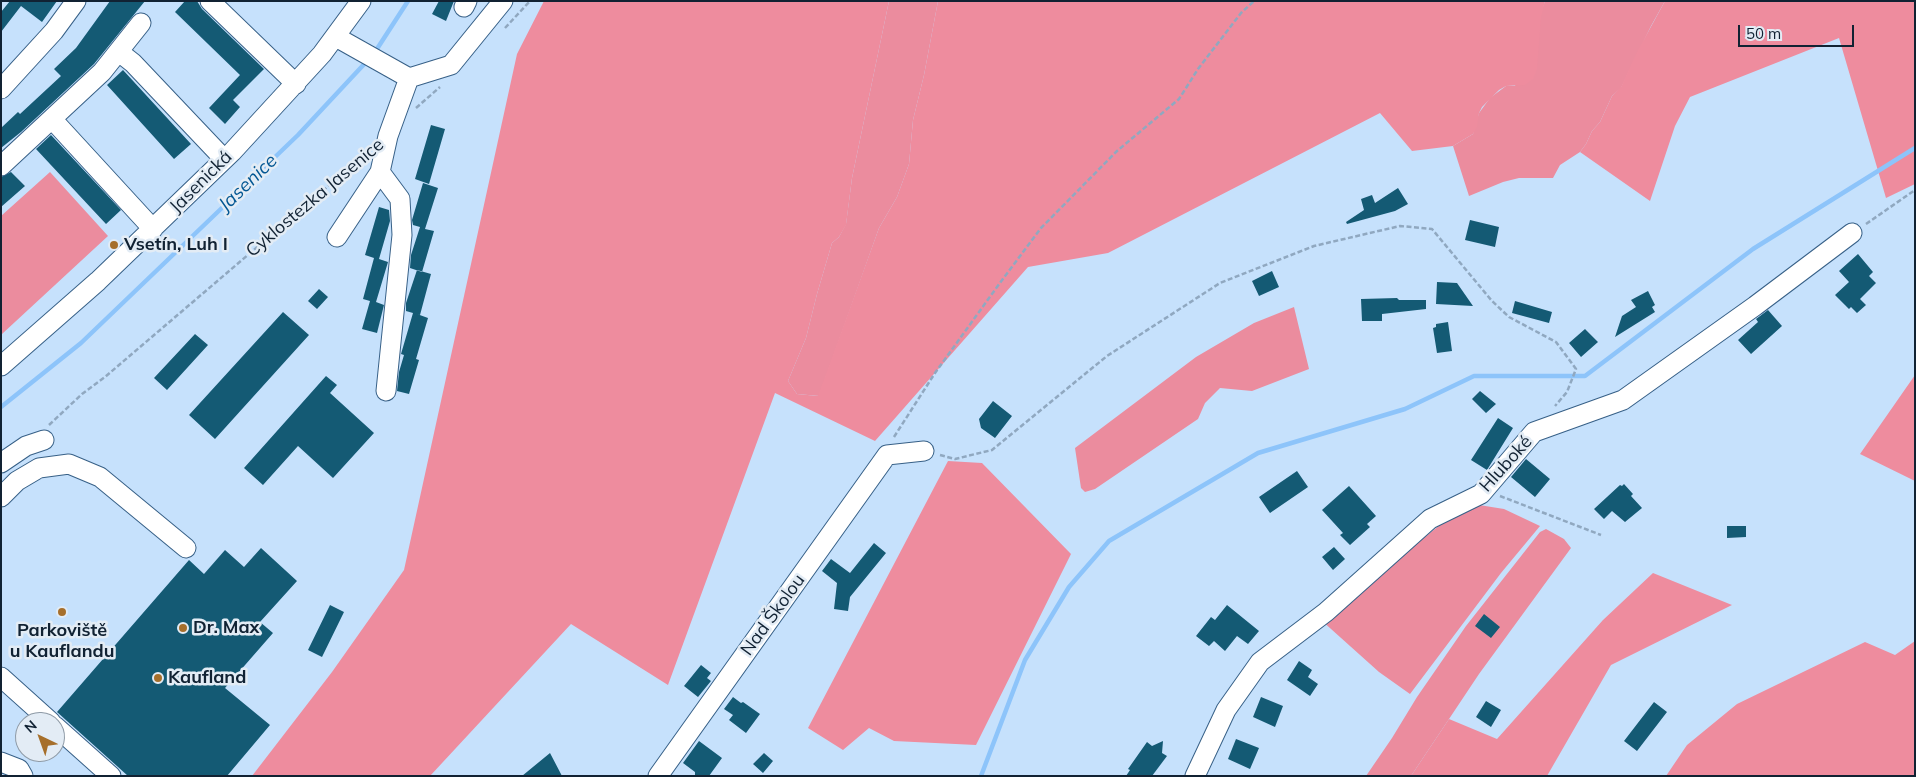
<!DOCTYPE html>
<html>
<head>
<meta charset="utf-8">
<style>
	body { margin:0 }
	#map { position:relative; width:1916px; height:777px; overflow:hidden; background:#c6e1fc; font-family:Mulish,sans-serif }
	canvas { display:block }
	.frame { position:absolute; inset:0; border:2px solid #123; pointer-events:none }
	.north { position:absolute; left:15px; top:712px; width:50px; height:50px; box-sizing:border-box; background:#e3ecf5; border:1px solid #8f9ba7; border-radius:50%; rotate:318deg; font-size:14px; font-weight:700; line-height:20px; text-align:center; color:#123 }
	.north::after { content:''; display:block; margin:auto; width:18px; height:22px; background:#a66f2b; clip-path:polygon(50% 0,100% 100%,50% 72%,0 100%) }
	.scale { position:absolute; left:1738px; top:25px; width:116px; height:22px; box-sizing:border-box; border:2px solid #123; border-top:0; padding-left:6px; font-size:15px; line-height:18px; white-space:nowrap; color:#123; -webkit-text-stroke:4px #e3ecf5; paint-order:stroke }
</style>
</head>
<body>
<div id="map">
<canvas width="1916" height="777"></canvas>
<div class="frame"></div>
<div class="north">N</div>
<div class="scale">50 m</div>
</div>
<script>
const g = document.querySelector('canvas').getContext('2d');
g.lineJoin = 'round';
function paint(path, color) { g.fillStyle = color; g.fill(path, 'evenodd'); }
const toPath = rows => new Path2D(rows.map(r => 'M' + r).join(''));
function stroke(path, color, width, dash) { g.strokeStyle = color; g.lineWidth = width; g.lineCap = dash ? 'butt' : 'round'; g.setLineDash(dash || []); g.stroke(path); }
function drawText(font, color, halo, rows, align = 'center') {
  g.font = font + ' Mulish,sans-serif'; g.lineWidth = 5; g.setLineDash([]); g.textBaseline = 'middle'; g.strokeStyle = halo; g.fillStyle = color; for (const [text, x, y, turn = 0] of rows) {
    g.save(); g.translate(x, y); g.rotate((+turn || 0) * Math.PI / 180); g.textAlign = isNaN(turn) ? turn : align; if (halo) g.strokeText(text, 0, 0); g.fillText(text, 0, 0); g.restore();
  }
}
paint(toPath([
	[889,1,938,1,924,75,913,120,909,164,897,197,879,228,819,396,797,394,788,381,806,338,817,294,832,243,839,237,846,224,852,178],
	[1545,1,1665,1,1651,26,1621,88,1612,96,1600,122,1592,131,1586,144,1580,152,1560,165,1553,178,1519,178,1503,182,1469,196,1453,146,1473,134,1479,113,1490,98,1506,86,1515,86],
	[50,172,108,236,2,334,1,216],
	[1294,307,1309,369,1252,391,1220,388,1205,403,1198,419,1095,489,1085,492,1081,488,1075,448,1196,357,1254,323],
	[1479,505,1504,509,1540,526,1501,573,1410,694,1379,672,1321,620,1455,513],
	[1546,529,1564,539,1571,548,1479,674,1411,776,1366,776,1392,738,1417,697,1466,626,1540,532]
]), '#eb8c9e');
paint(toPath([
	[544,1,889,1,852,178,846,225,839,237,832,243,817,294,806,338,788,381,797,394,818,396,879,228,897,197,909,164,913,120,924,75,938,1,1545,1,1541,17,1537,69,1533,79,1525,85,1506,86,1499,90,1482,107,1479,113,1477,127,1473,134,1453,146,1412,151,1380,113,1108,253,1028,267,875,441,775,393,668,685,571,624,430,776,252,776,332,672,404,570,517,54],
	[1665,1,1915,1,1915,184,1886,198,1839,38,1690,97,1675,126,1650,201,1580,152,1586,144,1592,131,1600,122,1612,96,1621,87,1636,54],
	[1915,375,1915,481,1860,454],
	[948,461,982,463,1071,554,976,745,894,741,869,728,843,750,808,728],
	[1653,573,1732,605,1611,665,1547,776,1411,776,1449,719,1497,739,1603,620],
	[1915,641,1915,776,1666,776,1687,745,1737,704,1865,642,1895,655]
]), '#ee8c9e');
stroke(toPath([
	[375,52,408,1],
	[1,407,81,343,298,135,368,60],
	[981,776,1025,660,1069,587,1109,541,1258,453,1405,409,1474,376,1585,376,1753,249,1915,148]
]), '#8dc4fa', 4.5);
paint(toPath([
	[10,1,57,1,42,22,21,6,1,32,1,12],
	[110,1,145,1,94,64,21,132,1,148,1,128,18,112,20,114,61,76,54,69,76,48],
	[185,1,197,1,202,9,264,69,233,100,240,107,225,124,209,108,240,75,175,12],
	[439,1,454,1,446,21,432,14],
	[123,70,191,144,174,159,107,85],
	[431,125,445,129,429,184,415,179],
	[51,135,121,210,106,224,36,149],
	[11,172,25,186,1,207,1,177],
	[423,183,438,188,425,229,434,231,422,272,410,268,411,255,420,227,413,225,412,220],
	[1398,188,1408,204,1395,211,1347,224,1346,222,1364,210,1361,199,1372,195,1375,203],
	[379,207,389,210,390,221,379,259,388,262,376,302,384,305,377,333,362,329,370,301,363,299,374,258,365,255],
	[1470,220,1499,227,1495,247,1465,240],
	[1858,254,1873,272,1869,276,1876,283,1860,299,1866,305,1857,313,1851,307,1849,309,1835,295,1849,282,1839,271],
	[417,270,431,274,420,315,417,314,428,318,416,359,419,360,409,394,397,391,399,372,404,355,401,354,413,313,406,311,406,303],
	[1272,271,1279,287,1259,296,1252,281],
	[1437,282,1457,283,1473,306,1436,304],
	[319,289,328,297,317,309,308,301],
	[1648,291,1655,305,1652,307,1655,312,1615,337,1622,316,1636,307,1631,300],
	[1397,298,1399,300,1426,300,1426,309,1382,314,1382,321,1362,321,1361,299],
	[1515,301,1552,312,1549,323,1512,313],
	[1768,310,1782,326,1751,354,1738,340,1758,322,1756,319],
	[283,312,309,335,215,439,189,415],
	[1448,322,1452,351,1437,353,1433,328,1436,327,1436,324],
	[1585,329,1598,342,1581,357,1569,343],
	[195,334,208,345,167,390,154,378],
	[326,376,337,385,330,393,374,433,333,478,298,446,263,485,244,468],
	[1480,391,1496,404,1486,413,1472,399],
	[993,401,1012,416,995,438,981,428,979,419],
	[1498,418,1513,428,1487,470,1471,460],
	[1526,459,1550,479,1535,497,1511,477],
	[1297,471,1308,487,1270,513,1259,497],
	[1624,484,1633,494,1631,496,1642,508,1625,522,1612,511,1604,519,1594,509,1620,485,1622,486],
	[1349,486,1376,516,1367,524,1370,527,1350,545,1340,535,1343,533,1322,510],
	[1727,526,1746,526,1746,537,1727,538],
	[874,543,886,553,850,597,848,611,834,609,837,583,822,571,831,559,850,573],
	[1334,547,1345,559,1333,570,1322,557],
	[261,548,297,581,260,622,273,633,225,688,270,725,227,776,128,776,57,712,189,560,204,574,225,550,244,567],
	[330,605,344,612,322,657,308,650],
	[1227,605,1259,631,1248,644,1237,636,1225,651,1214,641,1209,646,1196,636,1211,617,1215,620],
	[1484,614,1500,627,1491,638,1475,626],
	[1299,661,1312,670,1308,677,1318,684,1310,696,1287,680],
	[701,665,711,673,707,678,711,681,698,697,684,686],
	[733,697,741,703,743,702,760,714,746,733,729,720,733,715,724,709],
	[1261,697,1283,706,1275,727,1253,717],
	[1486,701,1501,710,1491,727,1476,717],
	[1654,702,1667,712,1637,751,1624,741],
	[1236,739,1259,748,1250,769,1228,759],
	[699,741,722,758,709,776,695,776,695,772,683,763],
	[1163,741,1162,753,1167,756,1152,776,1126,776,1130,770,1128,769,1147,742,1152,746],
	[550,753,562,776,522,776],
	[764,753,773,761,763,773,753,764]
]), '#145a74');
const minor = toPath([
	[210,1,296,84],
	[464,7,467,1],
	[336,37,409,78,451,65,503,1],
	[119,52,133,63,224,159],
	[1,89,54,31,76,1],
	[52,119,153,229],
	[1,166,102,72,141,23],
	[380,172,400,199,402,235,386,391],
	[337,237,380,172,388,136,409,78],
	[1,366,98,281,232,152,322,54,361,1],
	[1,463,26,446,44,440],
	[1,497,17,481,39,468,69,464,100,477,186,548],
	[1,677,51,722],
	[55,726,111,776],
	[1,762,19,769,23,776],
	[658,776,887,455,924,451],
	[1195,776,1226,710,1260,662,1326,612,1430,519,1481,494,1534,432,1623,400,1755,306,1852,233]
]);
stroke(minor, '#376087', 21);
stroke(toPath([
	[505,28,530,1],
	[416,108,440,87],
	[1866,224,1915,190],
	[49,425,82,394,105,377,366,154],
	[894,437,935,373,997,287,1041,228,1117,151,1179,99,1198,69,1241,13,1254,1],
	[940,455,955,459,992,450,1107,356,1220,283,1314,246,1400,226,1432,229,1492,301,1509,317,1556,342,1576,369,1567,392,1555,406],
	[1500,496,1601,535]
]), '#90a8c0', 2.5, [5, 2.5]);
stroke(minor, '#fff', 19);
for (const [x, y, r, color] of [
	[114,245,5,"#a66f2b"],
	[62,612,5,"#a66f2b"],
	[183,628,5,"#a66f2b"],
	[158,678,5,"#a66f2b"]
]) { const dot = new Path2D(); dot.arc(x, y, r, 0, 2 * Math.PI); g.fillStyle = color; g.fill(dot); stroke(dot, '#e3ecf5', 2); }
drawText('18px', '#123', '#e3ecf5', [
	["Jasenická",201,182,-45],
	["Cyklostezka Jasenice",315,198,-40],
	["Hluboké",1506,464,-48],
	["Nad Školou",773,615,-54]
]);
drawText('bold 18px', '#123', '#e3ecf5', [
	["Vsetín, Luh I",124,245],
	["Dr. Max",193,628],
	["Parkoviště",62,631,"center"],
	["u Kauflandu",62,652,"center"],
	["Kaufland",168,678]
], 'left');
drawText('italic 19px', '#035793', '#e3ecf5', [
	["Jasenice",248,183,-44]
]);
</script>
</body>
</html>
